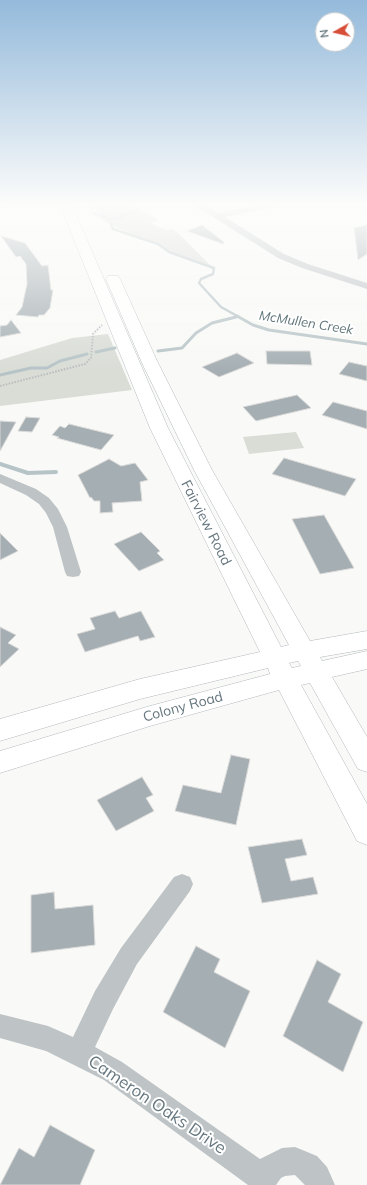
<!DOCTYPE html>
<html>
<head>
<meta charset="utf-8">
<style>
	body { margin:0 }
	#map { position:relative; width:367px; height:1185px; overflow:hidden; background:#f9f9f7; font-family:Mulish,sans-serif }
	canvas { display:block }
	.north { position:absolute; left:315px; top:12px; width:40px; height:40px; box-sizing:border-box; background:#fff; border:1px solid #c2c9cc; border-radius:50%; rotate:262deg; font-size:11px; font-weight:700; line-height:16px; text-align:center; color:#66777f }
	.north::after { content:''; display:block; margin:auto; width:14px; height:18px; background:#d74e38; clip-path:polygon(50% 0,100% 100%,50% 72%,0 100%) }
</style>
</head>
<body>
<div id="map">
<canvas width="367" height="1185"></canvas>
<div class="north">N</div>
</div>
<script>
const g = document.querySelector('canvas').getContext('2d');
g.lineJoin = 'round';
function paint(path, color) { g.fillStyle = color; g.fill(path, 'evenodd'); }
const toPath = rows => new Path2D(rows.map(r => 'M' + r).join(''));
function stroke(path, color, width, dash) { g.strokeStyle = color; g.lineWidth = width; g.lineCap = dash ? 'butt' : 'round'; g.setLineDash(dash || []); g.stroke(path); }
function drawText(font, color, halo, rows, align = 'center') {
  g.font = font + ' Mulish,sans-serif'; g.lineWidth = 4; g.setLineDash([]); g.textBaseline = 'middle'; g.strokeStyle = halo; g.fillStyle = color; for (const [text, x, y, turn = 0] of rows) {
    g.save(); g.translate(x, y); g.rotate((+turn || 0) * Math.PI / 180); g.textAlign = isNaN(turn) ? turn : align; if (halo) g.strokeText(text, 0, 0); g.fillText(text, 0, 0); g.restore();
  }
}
paint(toPath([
	[90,205,132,205,158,220,150,223,166,230,171,229,177,232,216,271,200,262,171,252,158,245,115,227,101,219,97,207,91,207],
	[108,334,132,390,0,406,0,360,72,338],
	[296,432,304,448,249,454,243,437]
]), '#d9ddd6');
stroke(toPath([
	[8,205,59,206],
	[94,213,109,219,113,229,158,244,169,252,214,268,213,274,201,279,199,283,221,307,239,317],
	[101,215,104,212,102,205],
	[109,219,118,218,136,211]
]), '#b7c4c7', 2.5);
stroke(toPath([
	[237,316,253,325,269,330,367,344],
	[158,351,182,348,196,333,212,323,236,317],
	[96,352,115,348],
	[0,375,31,368,47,368,60,361,87,354]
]), '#b7c4c7', 3);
stroke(toPath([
	[0,464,28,473,56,472]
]), '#b7c4c7', 4);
const building = toPath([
	[202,225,224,242,223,244,187,231,202,225],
	[367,225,367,254,358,260,354,228,367,225],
	[1,236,25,243,42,266,48,265,51,290,53,290,50,308,44,315,39,315,38,317,16,315,22,307,27,284,26,264,20,256,16,257,1,236],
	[11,320,21,333,0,337,0,326,7,325,11,320],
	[266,351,310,351,312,365,267,364,266,351],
	[237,353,254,363,219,377,202,367,237,353],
	[349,362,367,366,367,381,339,374,349,362],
	[297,395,311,408,256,421,243,407,297,395],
	[333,402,367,411,367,429,322,415,333,402],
	[26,417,40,418,32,432,18,431,26,417],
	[0,421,16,422,0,451,0,421],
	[69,424,114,435,101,450,57,438,59,437,52,435,60,426,65,428,69,424],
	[284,458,356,479,345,496,272,474,284,458],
	[109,459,121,466,135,463,148,480,140,482,142,501,112,503,113,512,100,513,100,501,94,501,91,497,90,498,78,475,109,459],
	[324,515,354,568,320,574,292,519,324,515],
	[141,532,160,551,157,553,164,560,139,571,114,544,141,532],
	[0,533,18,551,0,560,0,533],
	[115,611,119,618,141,611,155,637,140,641,138,636,85,652,77,634,95,629,90,618,115,611],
	[0,627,16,635,8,643,19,649,0,667,0,627],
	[231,755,250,759,236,825,175,811,183,785,221,793,231,755],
	[142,777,153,795,146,798,154,811,116,831,97,800,142,777],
	[302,839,307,855,285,859,291,881,313,877,318,894,262,903,248,847,302,839],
	[54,892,55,909,93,905,95,945,31,953,31,895,54,892],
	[196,946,220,959,214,972,250,991,225,1048,163,1012,196,946],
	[317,960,341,974,328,1002,363,1022,343,1072,283,1036,317,960],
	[50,1125,95,1150,80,1185,0,1185,19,1148,34,1157,50,1125]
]);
paint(building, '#a5afb3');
stroke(building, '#dbdad9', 1);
const secondary = toPath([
	[60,205,72,205,168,428,281,647,289,645,194,470,142,363,106,279,108,276,118,276,120,279,158,363,212,470,310,641,367,631,367,649,320,657,322,661,367,651,367,669,332,677,367,737,367,772,358,769,310,683,301,685,367,804,367,845,357,841,279,690,150,726,0,773,0,751,150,706,270,674,268,668,140,699,0,741,0,719,140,679,260,652,150,428,60,205],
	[298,661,301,666,292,668,289,663,298,661]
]);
stroke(secondary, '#b3b9bd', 1);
stroke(toPath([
	[92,209,101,210,95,205]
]), '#b9bdbf', 1.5, [1, 1]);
stroke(toPath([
	[0,386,85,364,91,358,93,334,102,325]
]), '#b9bdbf', 2, [1.5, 1.5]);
paint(toPath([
	[194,205,204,205,218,213,261,205,277,205,273,207,225,217,284,254,308,264,367,283,367,289,302,268,278,258,194,205],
	[0,474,36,489,49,498,58,509,67,527,81,572,79,576,73,577,67,576,65,572,53,527,46,513,39,504,26,495,0,483,0,474],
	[182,874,190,877,193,884,190,891,137,964,113,1009,95,1047,122,1062,260,1159,282,1148,295,1147,317,1156,327,1167,335,1185,305,1185,295,1175,285,1176,281,1178,276,1185,248,1185,104,1080,46,1051,0,1038,0,1014,48,1026,73,1037,95,991,121,948,174,877,182,874]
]), '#bec3c6');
paint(secondary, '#fff');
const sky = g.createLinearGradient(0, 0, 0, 371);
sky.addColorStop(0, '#94badb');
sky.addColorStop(0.55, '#fcfcfb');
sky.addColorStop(1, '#fcfcfb00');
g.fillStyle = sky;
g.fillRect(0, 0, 367, 371);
drawText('italic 13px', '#607579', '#fff', [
	["McMullen Creek",306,323,9]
]);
drawText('14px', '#66777f', '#fff', [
	["Fairview Road",206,523,63],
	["Colony Road",183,707,-15]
]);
drawText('17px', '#66777f', '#fff', [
	["Cameron Oaks Drive",157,1105,34]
]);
</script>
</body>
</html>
